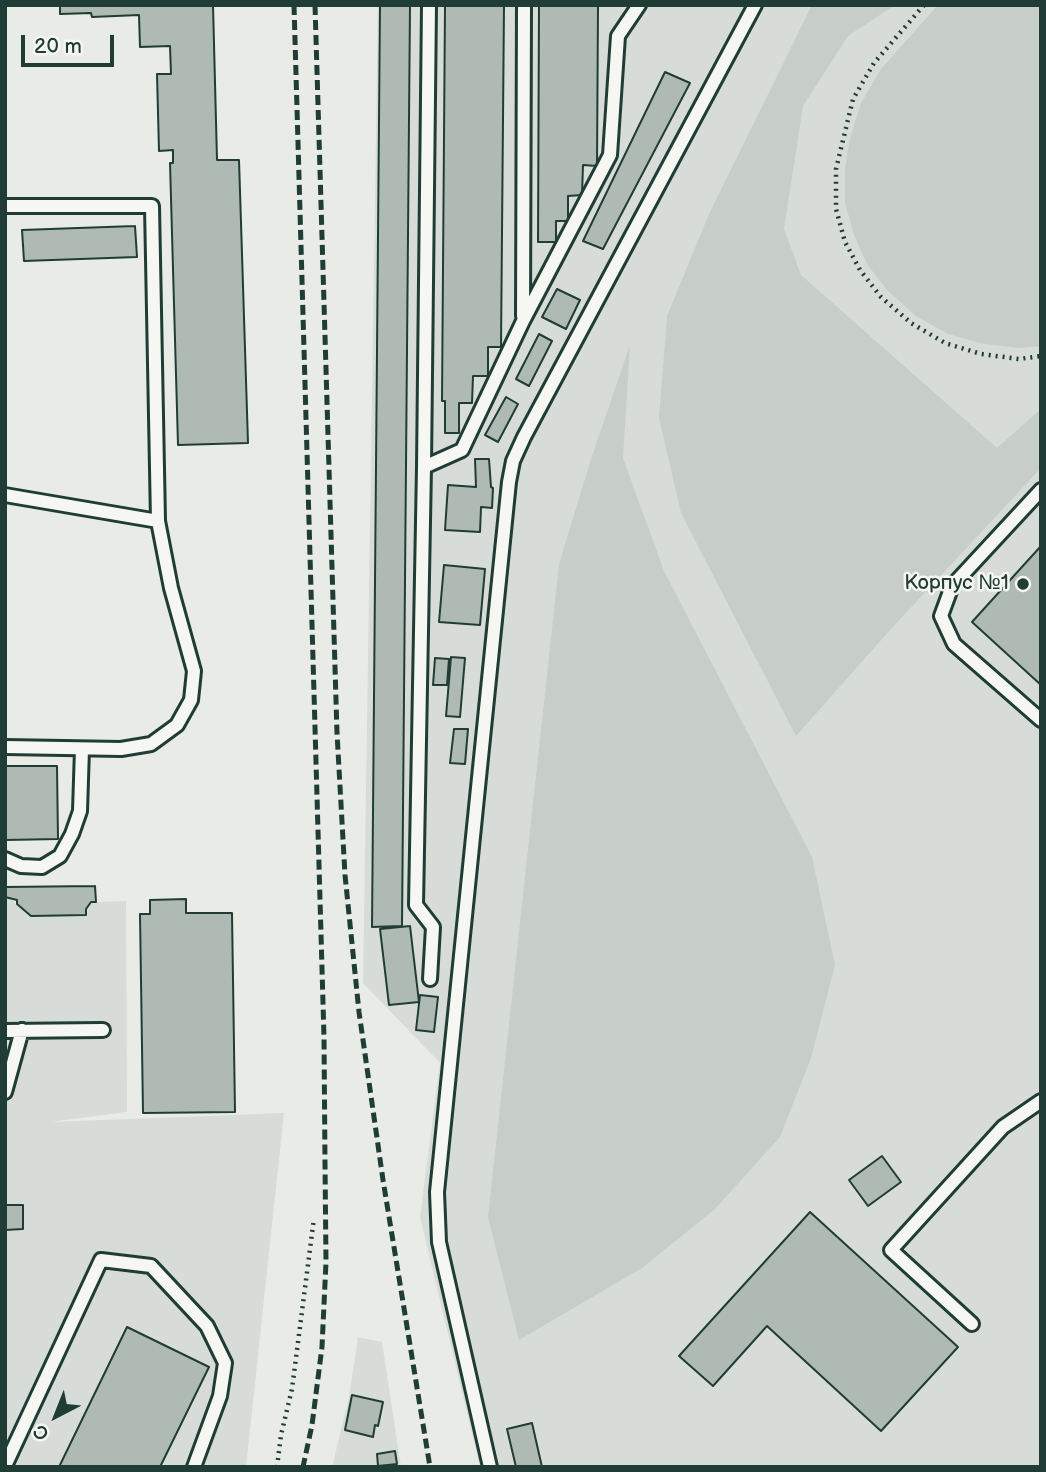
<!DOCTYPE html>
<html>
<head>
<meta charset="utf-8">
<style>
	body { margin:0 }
	#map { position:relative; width:1046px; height:1472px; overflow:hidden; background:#e9ebe7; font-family:"Balsamiq Sans",sans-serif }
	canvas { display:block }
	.frame { position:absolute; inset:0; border:7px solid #1f3d34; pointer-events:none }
	.north { position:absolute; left:21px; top:1381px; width:70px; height:70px; -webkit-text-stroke:5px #f6f6f2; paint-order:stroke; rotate:222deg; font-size:19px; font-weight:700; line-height:28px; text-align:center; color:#1f3d34 }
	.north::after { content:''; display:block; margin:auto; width:24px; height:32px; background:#1f3d34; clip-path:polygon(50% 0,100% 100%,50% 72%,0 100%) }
	.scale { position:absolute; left:21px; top:35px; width:93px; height:32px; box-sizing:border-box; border:4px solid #1f3d34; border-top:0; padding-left:9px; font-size:21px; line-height:24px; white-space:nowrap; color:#1f3d34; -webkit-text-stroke:5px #f6f6f2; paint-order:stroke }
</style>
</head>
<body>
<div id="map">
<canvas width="1046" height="1472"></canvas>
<div class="frame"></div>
<div class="north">С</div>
<div class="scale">20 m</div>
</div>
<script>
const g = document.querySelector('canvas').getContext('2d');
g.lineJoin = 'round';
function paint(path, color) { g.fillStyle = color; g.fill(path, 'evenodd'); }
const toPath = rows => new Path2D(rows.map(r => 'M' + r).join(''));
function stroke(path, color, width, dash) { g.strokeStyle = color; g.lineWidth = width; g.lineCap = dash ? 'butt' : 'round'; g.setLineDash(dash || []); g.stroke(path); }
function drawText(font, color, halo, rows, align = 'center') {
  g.font = font + ' "Balsamiq Sans",sans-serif'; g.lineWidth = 5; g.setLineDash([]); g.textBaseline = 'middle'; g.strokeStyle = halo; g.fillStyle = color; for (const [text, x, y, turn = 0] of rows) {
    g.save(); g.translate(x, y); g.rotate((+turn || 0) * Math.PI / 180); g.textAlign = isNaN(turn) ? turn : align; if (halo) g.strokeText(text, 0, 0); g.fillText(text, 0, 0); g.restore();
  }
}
paint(toPath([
	[378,5,1041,5,1041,1467,480,1467,420,1217,440,1063,363,983],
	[5,888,16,905,126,901,127,1112,50,1122,284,1113,246,1467,5,1467],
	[358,1337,382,1342,401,1467,332,1467,349,1397]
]), '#d8dcd8');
paint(toPath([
	[812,5,895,5,848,36,803,106,784,229,801,275,997,448,1041,409,1041,468,890,630,796,736,681,513,659,418,667,316,709,214],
	[938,5,1041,5,1041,346,1020,348,984,344,948,334,916,316,887,290,867,264,854,235,845,203,845,169,850,138,861,103,881,69],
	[630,345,623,458,664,571,812,857,835,965,811,1058,780,1137,715,1209,642,1268,519,1340,488,1217,559,564,592,456]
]), '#c7cec9');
const building = toPath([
	[60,5,213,5,217,160,239,160,248,443,178,445,170,163,173,163,173,150,159,151,157,74,171,74,170,46,140,47,139,15,92,17,91,13,60,14,60,5],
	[380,5,410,5,402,926,372,927,380,5],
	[445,5,504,5,501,347,488,347,488,376,473,376,472,403,459,403,459,433,445,433,445,401,442,401,445,5],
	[539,5,598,5,597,166,583,165,582,195,568,196,568,221,556,221,556,242,538,242,539,5],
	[665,72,690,83,603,249,583,241,665,72],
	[135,226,137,257,24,261,22,230,135,226],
	[557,289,580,300,566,329,542,317,557,289],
	[539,334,552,341,529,386,516,379,539,334],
	[506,397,518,404,498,442,485,435,506,397],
	[475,459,489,459,491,487,493,488,492,508,481,507,480,532,445,530,448,485,476,487,475,459],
	[1041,546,1041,685,972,622,1041,546],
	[444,565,485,569,480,625,439,622,444,565],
	[451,657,465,658,460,717,446,716,451,657],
	[435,658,449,659,447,685,433,685,435,658],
	[454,729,468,729,465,764,450,763,454,729],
	[5,766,57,766,58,839,5,840,5,766],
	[95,886,96,902,91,902,86,909,86,915,31,916,17,904,17,900,5,897,5,887,95,886],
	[186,899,186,913,232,913,235,1112,143,1113,140,914,150,914,150,900,186,899],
	[410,926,419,1002,389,1005,380,929,410,926],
	[420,995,438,997,434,1032,416,1030,420,995],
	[882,1156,901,1182,868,1206,849,1180,882,1156],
	[5,1205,23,1205,23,1229,5,1230,5,1205],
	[810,1212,958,1347,881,1431,767,1326,713,1386,679,1356,810,1212],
	[127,1327,209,1367,160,1467,59,1467,127,1327],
	[352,1395,383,1402,378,1426,375,1425,373,1437,345,1430,352,1395],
	[532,1423,542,1467,516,1467,507,1429,532,1423],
	[395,1451,397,1464,378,1466,377,1454,395,1451]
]);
paint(building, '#b0bab5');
stroke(building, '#1f3d34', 2);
const service = toPath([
	[5,206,152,206,158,521,171,588,194,671,191,700,177,725,151,744,121,749,5,747],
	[523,316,524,5],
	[424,467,429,5],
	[1041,490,952,586,941,616,954,644,1041,720],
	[5,495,158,521],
	[5,859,21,866,42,867,60,856,72,834,80,811,82,749],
	[430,979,433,927,416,905,424,467,462,450,523,321,610,155,618,36,639,5],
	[5,1031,103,1030],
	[5,1092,22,1030],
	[972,1324,891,1250,1003,1127,1041,1101],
	[5,1466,101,1260,151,1266,207,1326,225,1363,220,1396,194,1467],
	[490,1467,439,1242,437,1192,509,482,513,461,524,437,755,5]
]);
stroke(service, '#1f3d34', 18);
stroke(toPath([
	[924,5,874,63,853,99,836,169,836,209,845,242,860,270,881,297,911,323,945,343,981,354,1019,359,1041,356],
	[277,1467,281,1435,292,1389,314,1218]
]), '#1f3d34', 4.5, [2, 5]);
stroke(service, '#f6f6f2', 12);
stroke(toPath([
	[294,5,324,1037,325,1163,326,1262,322,1347,312,1425,303,1467],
	[315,5,337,733,345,875,359,1012,383,1180,430,1467]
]), '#1f3d34', 5, [10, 5]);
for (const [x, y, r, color] of [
	[1023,584,7,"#1f3d34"]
]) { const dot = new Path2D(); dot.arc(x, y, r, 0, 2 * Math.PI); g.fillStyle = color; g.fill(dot); stroke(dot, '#f6f6f2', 2.5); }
drawText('21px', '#1f3d34', '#f6f6f2', [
	["Корпус №1",1009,584]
], 'right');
</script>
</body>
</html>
